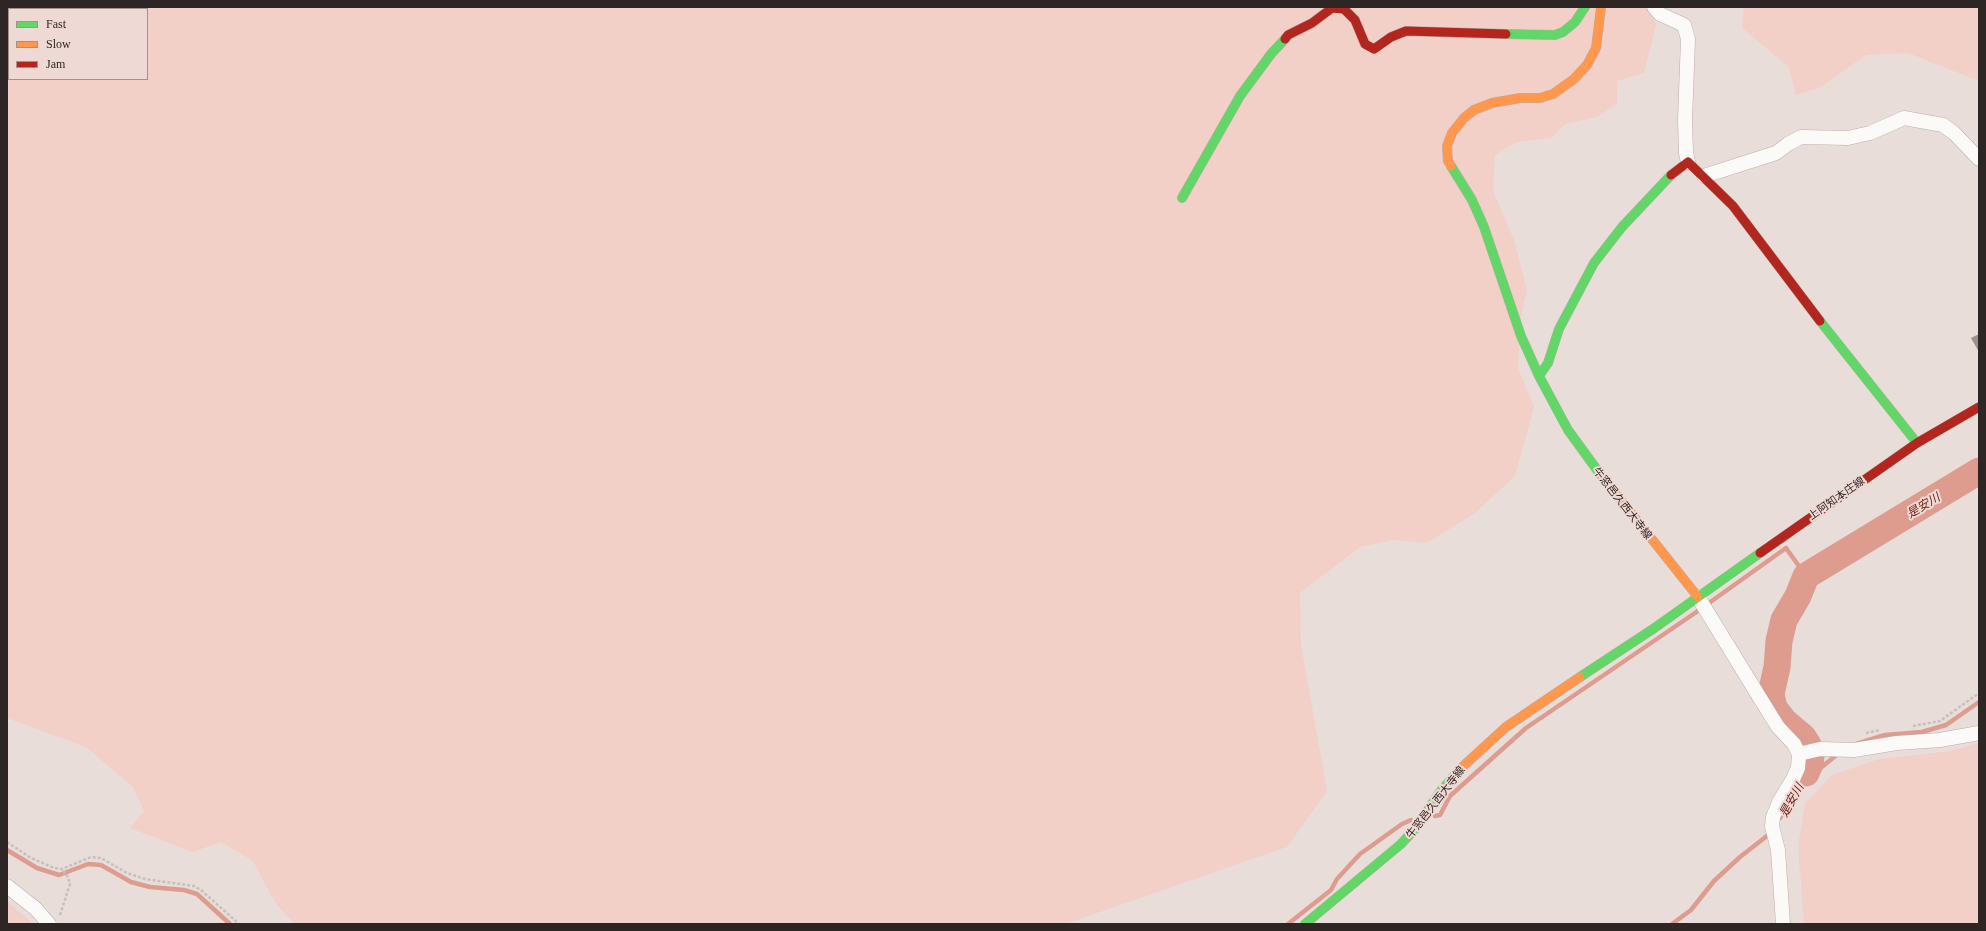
<!DOCTYPE html>
<html>
<head>
<meta charset="utf-8">
<style>
	body { margin:0 }
	#map { position:relative; width:1986px; height:931px; overflow:hidden; background:#e9ddda; font-family:Georgia,serif }
	canvas { display:block }
	.frame { position:absolute; inset:0; border:8px solid #2e2624; pointer-events:none }
	.legend { position:absolute; left:8px; top:8px; width:140px; height:72px; box-sizing:border-box; background:#efd9d4; border:1px solid #a2918e; margin:0; padding:5px 7px; list-style:none; font-size:12px; color:#2e2624 }
	.legend li { display:flex; align-items:center; gap:8px; height:20px }
	.legend b { width:20px; border:1px solid #a2918e }
</style>
</head>
<body>
<div id="map">
<canvas width="1986" height="931"></canvas>
<div class="frame"></div>
<ul class="legend">
<li><b style="height:5px;background:#63d668"></b>Fast</li>
<li><b style="height:5px;background:#ff974d"></b>Slow</li>
<li><b style="height:5px;background:#b3261e"></b>Jam</li>
</ul>
</div>
<script>
const g = document.querySelector('canvas').getContext('2d');
g.lineJoin = 'round';
function paint(path, color) { g.fillStyle = color; g.fill(path, 'evenodd'); }
const toPath = rows => new Path2D(rows.map(r => 'M' + r).join(''));
function stroke(path, color, width, dash) { g.strokeStyle = color; g.lineWidth = width; g.lineCap = dash ? 'butt' : 'round'; g.setLineDash(dash || []); g.stroke(path); }
function drawText(font, color, halo, rows, align = 'center') {
  g.font = font + ' Georgia,"Noto Sans JP",serif'; g.lineWidth = 4; g.setLineDash([]); g.textBaseline = 'middle'; g.strokeStyle = halo; g.fillStyle = color; for (const [text, x, y, turn = 0] of rows) {
    g.save(); g.translate(x, y); g.rotate((+turn || 0) * Math.PI / 180); g.textAlign = isNaN(turn) ? turn : align; if (halo) g.strokeText(text, 0, 0); g.fillText(text, 0, 0); g.restore();
  }
}
paint(toPath([
	[7,7,1651,7,1656,25,1644,73,1617,81,1617,104,1597,117,1565,124,1552,138,1516,142,1495,155,1493,191,1514,240,1527,290,1521,317,1518,368,1534,407,1515,476,1475,513,1427,543,1393,540,1360,547,1300,593,1301,645,1327,791,1287,847,1065,924,295,924,276,904,253,861,221,842,193,852,130,828,144,811,133,787,86,747,7,718],
	[9,9,147,9,147,79,9,79],
	[1744,7,1979,7,1979,81,1908,53,1866,55,1821,87,1796,95,1789,67,1742,28],
	[1979,743,1979,924,1804,924,1798,846,1805,804,1832,775,1879,759,1951,751],
	[7,901,31,922,31,924,7,924]
]), '#f2cfc7');
stroke(toPath([
	[1856,744,1885,735,1922,732,1946,725,1979,702],
	[1435,816,1440,815,1450,796,1526,728,1695,613,1786,548,1806,576],
	[1780,818,1806,773,1818,770,1839,753],
	[7,850,37,868,59,875,88,864,101,865,131,882,150,887,184,890,197,894,230,924],
	[1288,924,1331,890,1337,879,1360,854,1402,824,1411,820],
	[1672,924,1691,910,1714,881,1740,857,1772,832]
]), '#dd9c8e', 4.5);
stroke(toPath([
	[1806,773,1810,764,1811,756,1808,745,1803,737,1784,721,1774,708,1771,694,1777,667,1779,641,1784,620,1798,596,1806,576,1979,471]
]), '#dd9c8e', 27);
paint(toPath([
	[1979,334,1979,352,1971,338]
]), '#9a9290');
const street = toPath([
	[1654,7,1660,14,1684,25,1688,39,1685,120,1686,153,1688,162],
	[1704,176,1776,153,1788,144,1801,137,1848,138,1870,133,1904,118,1943,125,1954,133,1979,159],
	[1698,597,1771,716,1778,727,1794,744,1799,754,1798,768,1793,779,1779,802,1773,817,1772,826,1778,850,1783,924],
	[1799,754,1820,749,1854,750,1897,743,1940,740,1979,733],
	[7,886,36,909,49,924]
]);
const fast = toPath([
	[1506,34,1555,35,1563,32,1575,22,1585,7],
	[1451,166,1472,200,1484,227,1521,336,1539,376,1568,430,1600,474],
	[1182,198,1240,96,1271,54,1285,39],
	[1820,321,1917,443],
	[1539,376,1548,363,1559,329,1594,263,1622,227,1671,175],
	[1580,677,1653,629,1760,553],
	[1305,924,1401,844,1415,829,1440,792,1459,770]
]);
const slow = toPath([
	[1451,166,1448,161,1447,146,1452,133,1464,118,1474,110,1492,103,1520,98,1540,98,1553,94,1574,79,1587,65,1596,48,1601,7],
	[1600,474,1698,597],
	[1459,770,1506,727,1580,677]
]);
const jam = toPath([
	[1285,39,1288,35,1312,23,1332,8,1344,9,1355,20,1365,44,1374,49,1391,37,1406,31,1506,34],
	[1671,175,1688,162,1733,206,1820,321],
	[1760,553,1917,443,1979,407]
]);
stroke(street, '#b8afac', 15);
stroke(fast, '#b8afac', 10);
stroke(slow, '#b8afac', 10);
stroke(jam, '#b8afac', 10);
stroke(toPath([
	[1913,726,1940,721,1979,693],
	[1866,733,1880,730],
	[7,842,31,858,54,868,62,869,91,857,101,858,127,873,145,879,194,886,201,890,239,924],
	[60,915,70,884,68,877,62,869]
]), '#c3c0bf', 2.5, [3, 2]);
stroke(street, '#fcfaf9', 14);
stroke(fast, '#63d668', 9);
stroke(slow, '#ff974d', 9);
stroke(jam, '#b3261e', 9);
drawText('11px', '#2e2624', '#efd9d4', [
	["上阿知本庄線",1836,498,-35],
	["牛窓邑久西大寺線",1623,503,52],
	["牛窓邑久西大寺線",1435,802,-52]
]);
drawText('italic 12px', '#702012', '#efd9d4', [
	["是安川",1923,505,-31],
	["是安川",1791,800,-61]
]);
</script>
</body>
</html>
